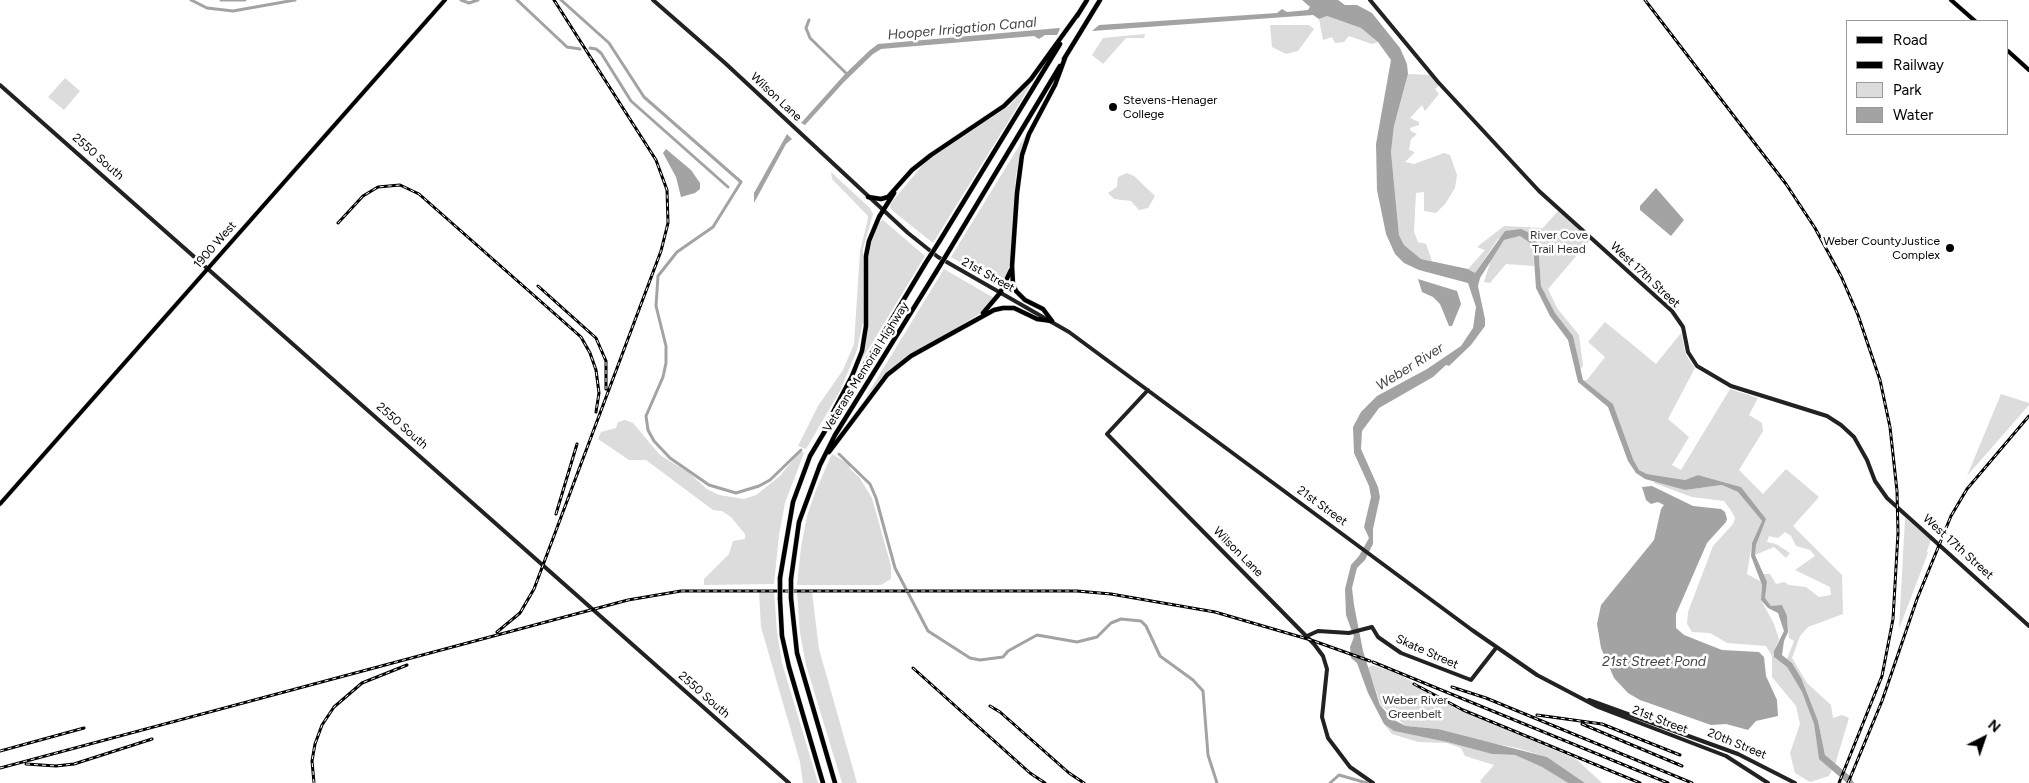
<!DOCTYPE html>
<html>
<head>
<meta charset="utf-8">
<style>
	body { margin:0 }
	#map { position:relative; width:2029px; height:783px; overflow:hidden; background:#fff; font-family:Figtree,sans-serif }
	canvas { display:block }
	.legend { position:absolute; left:1846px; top:20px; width:162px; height:115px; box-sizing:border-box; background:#fff; border:1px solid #999; margin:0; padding:6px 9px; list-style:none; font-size:15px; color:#000 }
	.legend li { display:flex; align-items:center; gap:10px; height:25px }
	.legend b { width:25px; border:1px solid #999 }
	.north { position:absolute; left:1959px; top:713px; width:50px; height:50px; -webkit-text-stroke:4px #fff; paint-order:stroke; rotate:41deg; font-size:14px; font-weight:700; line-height:20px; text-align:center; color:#000 }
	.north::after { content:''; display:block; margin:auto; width:18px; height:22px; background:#000; clip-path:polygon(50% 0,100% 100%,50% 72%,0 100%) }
</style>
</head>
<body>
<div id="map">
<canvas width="2029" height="783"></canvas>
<ul class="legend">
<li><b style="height:6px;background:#000"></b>Road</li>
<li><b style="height:6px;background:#000"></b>Railway</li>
<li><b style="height:14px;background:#dcdcdc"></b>Park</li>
<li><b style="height:14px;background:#a3a3a3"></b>Water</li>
</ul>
<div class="north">N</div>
</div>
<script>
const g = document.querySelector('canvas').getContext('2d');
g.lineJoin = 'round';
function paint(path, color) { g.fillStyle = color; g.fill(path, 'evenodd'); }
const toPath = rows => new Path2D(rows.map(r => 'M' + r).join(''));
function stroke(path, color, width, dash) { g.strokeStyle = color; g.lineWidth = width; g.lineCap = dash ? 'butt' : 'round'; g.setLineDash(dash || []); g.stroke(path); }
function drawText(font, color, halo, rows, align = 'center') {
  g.font = font + ' Figtree,sans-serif'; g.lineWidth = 5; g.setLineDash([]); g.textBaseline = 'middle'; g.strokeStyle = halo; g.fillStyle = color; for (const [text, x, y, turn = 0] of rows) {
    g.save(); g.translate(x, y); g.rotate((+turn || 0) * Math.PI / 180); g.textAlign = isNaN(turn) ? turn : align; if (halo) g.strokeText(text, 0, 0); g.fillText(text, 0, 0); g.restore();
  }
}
paint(toPath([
	[1327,16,1361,28,1378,42,1372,44,1349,36,1344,42,1335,43,1332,37,1323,40,1319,19],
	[1270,25,1309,25,1314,29,1298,51,1286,54,1272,47],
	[1145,34,1144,38,1126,38,1103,64,1092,55,1103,38],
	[1037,73,1021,101,933,243,893,211,890,207,891,203,926,161,1009,106],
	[1408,74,1430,75,1439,85,1435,89,1439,94,1425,111,1422,105,1410,118,1419,122,1419,125,1410,128,1411,131,1417,134,1411,139,1409,150,1415,152,1405,162,1414,164,1444,153,1450,155,1457,175,1455,188,1445,204,1436,213,1424,211,1424,192,1416,193,1414,232,1418,242,1426,244,1432,261,1421,259,1404,245,1399,235,1391,152,1394,126],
	[65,78,80,91,64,110,48,97],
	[1027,133,1016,174,1010,264,1003,283,1000,286,951,257],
	[831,172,870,208,873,214,863,249,863,322,857,350,840,391,806,449,798,446,818,406,843,370,854,344,860,251,867,223,868,216,832,179],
	[1127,173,1134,176,1155,196,1148,208,1139,210,1131,201,1114,199,1108,193,1117,187,1118,177],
	[1558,211,1590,240,1548,289,1557,308,1579,335,1583,366,1580,369,1573,336,1555,313,1541,286,1538,243,1532,234,1498,239,1475,273,1468,269,1485,250,1477,247,1504,226,1543,228],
	[883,220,925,256,860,363,867,331,869,248,878,223],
	[1520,236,1533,245,1534,266,1506,264,1490,283,1484,282,1491,260,1504,240],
	[944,269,994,298,981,313,898,363,881,379,864,400],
	[1605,322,1656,364,1681,333,1686,355,1695,368,1668,419,1689,437,1672,465,1681,470,1730,389,1758,398,1749,415,1762,423,1763,431,1739,470,1763,494,1786,469,1819,497,1793,526,1842,575,1843,614,1808,627,1800,636,1792,658,1807,683,1831,705,1833,718,1842,715,1849,718,1835,765,1825,755,1818,721,1792,663,1787,659,1794,641,1789,638,1787,616,1771,606,1765,598,1767,582,1762,574,1770,574,1776,584,1784,582,1789,585,1806,587,1819,597,1831,595,1830,587,1795,570,1815,556,1810,550,1796,546,1791,536,1785,532,1778,538,1769,536,1767,542,1776,544,1790,553,1786,558,1774,547,1755,555,1756,545,1765,519,1741,487,1698,475,1685,480,1647,474,1639,470,1633,459,1613,404,1583,380,1587,380,1605,357,1588,342],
	[2001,394,2029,403,2029,405,1967,476],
	[625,420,633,423,660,455,689,473,707,489,719,495,744,499,756,495,780,476,800,451,804,453,785,503,779,535,774,584,704,585,704,579,729,554,733,541,745,539,745,534,731,517,722,511,713,510,646,460,629,460,598,439,601,432,616,428,618,422],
	[832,454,849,464,850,469,859,477,872,498,891,566,891,579,881,585,797,585,801,547,807,516,816,490],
	[1656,480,1685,490,1722,485,1738,492,1762,521,1752,543,1747,574,1760,581,1762,585,1761,600,1774,624,1779,639,1774,651,1774,657,1787,667,1802,692,1814,724,1819,758,1832,770,1829,776,1810,782,1795,773,1790,753,1800,724,1796,706,1772,677,1772,656,1766,646,1727,643,1710,633,1692,632,1687,624,1688,612,1713,546,1733,524,1735,518,1732,512,1724,501,1692,497,1654,483],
	[1905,518,1931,540,1927,551,1928,553,1899,629],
	[759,591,774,591,777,632,782,663,818,783,803,783,800,762,761,627],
	[797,592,812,592,819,649,857,783,842,783,806,665,800,633],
	[1372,665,1399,674,1455,708,1576,759,1602,783,1585,783,1547,757,1517,748,1472,739,1438,729,1406,726,1381,705,1368,668],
	[1384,724,1394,731,1447,742,1492,754,1515,755,1542,767,1568,783,1482,783,1480,781,1494,765,1465,756,1461,748,1447,743,1418,742,1392,734]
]), '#dcdcdc');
paint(toPath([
	[1302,0,1338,0,1345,5,1357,5,1372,13,1400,48,1407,64,1408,74,1394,126,1391,152,1399,235,1404,245,1421,259,1468,269,1475,273,1505,231,1521,229,1532,234,1538,243,1541,286,1555,313,1573,336,1583,380,1613,404,1633,459,1639,470,1647,474,1685,480,1698,475,1741,487,1766,519,1756,545,1755,555,1767,582,1765,598,1771,606,1782,605,1787,616,1788,632,1784,641,1782,655,1792,663,1801,678,1818,721,1825,755,1850,776,1854,783,1847,783,1819,759,1814,724,1802,692,1787,667,1774,657,1774,651,1784,631,1778,613,1768,608,1761,600,1762,585,1751,556,1752,543,1762,521,1738,492,1722,485,1685,490,1645,479,1636,473,1628,461,1608,407,1578,382,1568,340,1550,316,1536,288,1533,245,1520,236,1504,240,1480,278,1478,286,1485,319,1485,326,1471,345,1449,366,1446,365,1433,377,1379,408,1362,431,1361,449,1378,487,1380,497,1373,529,1373,544,1365,560,1357,568,1352,588,1354,605,1363,651,1380,705,1392,719,1406,726,1438,729,1547,757,1585,783,1568,783,1542,767,1515,755,1492,754,1447,742,1394,731,1384,724,1368,693,1357,663,1351,658,1350,647,1354,637,1346,615,1345,589,1351,565,1359,556,1369,538,1364,527,1371,497,1369,486,1354,453,1353,427,1361,412,1377,396,1427,369,1461,346,1473,328,1476,307,1468,283,1419,270,1404,263,1395,254,1386,234,1377,190,1376,144,1391,60,1378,42,1361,28,1327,16,1319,19,1313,15,1092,31,1099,25,1277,13,1282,9,1287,12,1308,10,1310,7],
	[1059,28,1060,29,1057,35,1045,35,1039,39,1034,36,881,49,873,54,844,82,805,125,801,123,845,74,870,50,878,44],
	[787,134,792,139,786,144,754,203,754,193],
	[666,149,691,170,700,183,700,189,695,193,681,197,676,177,663,153],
	[1656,188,1684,220,1671,236,1640,210,1640,206],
	[1418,279,1457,291,1461,304,1452,326,1449,326,1440,304,1433,297,1422,292],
	[1652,486,1693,506,1721,509,1725,512,1727,519,1726,522,1707,543,1676,614,1676,628,1684,635,1722,650,1759,652,1764,657,1766,676,1777,700,1778,716,1756,721,1748,730,1726,724,1711,725,1640,700,1628,693,1614,678,1601,648,1597,624,1601,605,1654,540,1661,509,1664,505,1658,502,1651,504,1646,500,1642,487]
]), '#a3a3a3');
stroke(toPath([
	[191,0,207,8,233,11,295,0],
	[221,0,245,0],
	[461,0,469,3,478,0],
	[517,0,567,47,580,49],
	[561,0,609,43,644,97,741,182,713,227,677,252,658,276,656,306,666,346,666,363,663,377,646,416,648,430,654,441,670,458,709,485,736,493,759,486,770,480,801,450],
	[809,20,806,28,810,38,848,75],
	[590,48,596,49,601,53,631,101,728,187],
	[839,454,870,484,876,498,895,568,928,631,970,658,980,660,1003,657,1008,651,1037,635,1077,642,1097,637,1111,623,1121,619,1141,621,1146,626,1160,656,1193,680,1203,691,1208,755,1217,783],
	[1330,783,1339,775,1367,783]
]), '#a3a3a3', 3);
const primary = toPath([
	[1951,0,1975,21],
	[2008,51,2029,70],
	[0,504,445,0]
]);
const highway = toPath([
	[1077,16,1087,0],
	[1064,59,1100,0],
	[868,197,881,199,888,197,912,170,931,155,1004,106,1031,79,1078,14],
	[939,242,1060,44],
	[950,249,1060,66],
	[983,313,1000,293,1011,270],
	[1052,321,1043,309,1025,300,1016,291,1013,284,1012,266,1017,193,1022,155,1029,134,1055,85,1065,58],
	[831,416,852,376,862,351,866,326,866,256,869,241,879,217,894,193],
	[829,452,887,375,911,356,938,341,994,310,1003,308,1014,308,1037,319,1052,321],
	[780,578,793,502,810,456,925,264],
	[791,579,799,522,820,465,835,435,936,272],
	[791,598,797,653,835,783],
	[780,599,782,636,789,667,823,783]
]);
stroke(primary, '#dbdbdb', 5);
stroke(highway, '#dbdbdb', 5.5);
stroke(toPath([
	[653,0,725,63,908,233,938,257,1069,332,1472,630,1537,675,1598,707,1726,756,1768,783],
	[1370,0,1438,82,1539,191,1672,311,1683,327,1688,352,1697,366,1731,386,1827,416,1841,425,1854,437,1867,460,1875,481,1887,498,2029,626],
	[0,85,789,783],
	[1148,390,1107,434,1314,644,1323,656,1327,669,1322,717,1328,738,1350,767,1373,783],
	[1307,636,1318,631,1349,633,1372,627,1378,637,1401,653,1471,680,1496,648],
	[1589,700,1738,754,1795,783]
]), '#222', 4);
stroke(primary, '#000', 4);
stroke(highway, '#000', 4.5);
const rail = toPath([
	[1645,0,1786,184,1815,228,1841,276,1858,315,1880,380,1890,427,1897,491,1898,533,1893,619,1882,676,1839,783],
	[338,223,363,196,378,187,400,185,419,194,581,337,590,353,596,370,599,393,596,412],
	[538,286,596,338,606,361,606,389],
	[556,514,577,444],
	[497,632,520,613,534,589,661,251,668,223,667,190,656,160,554,0],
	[1373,662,1668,783],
	[913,668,1030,773,1045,783],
	[1414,684,1463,710,1640,783],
	[1452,687,1486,698,1692,783],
	[990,706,1000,712,1069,773,1084,783],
	[1537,715,1602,724,1680,755],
	[1582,724,1682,766],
	[0,751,84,728],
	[26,764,56,766,74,764,152,739],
	[0,768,628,600,681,591,1077,591,1111,594,1215,612,1311,640,1370,661],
	[314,783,312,761,315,744,322,725,334,707,362,683,407,665],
	[1848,783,1882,701,1917,599,1951,516,1967,489,2029,416]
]);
stroke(rail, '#000', 3);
stroke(rail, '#fff', 1, [4]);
const highwayBridge = toPath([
	[925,264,939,242],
	[936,272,950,249],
	[780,578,780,599],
	[791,579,791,598]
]);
stroke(highwayBridge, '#dbdbdb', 5.5, []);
stroke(highwayBridge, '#000', 4.5);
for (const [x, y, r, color] of [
	[1113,107,5,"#000"],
	[1950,248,5,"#000"]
]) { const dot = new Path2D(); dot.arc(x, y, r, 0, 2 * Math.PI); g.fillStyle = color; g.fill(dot); stroke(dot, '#fff', 2); }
drawText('12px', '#000', '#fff', [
	["Wilson Lane",776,97,43],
	["2550 South",98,157,41],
	["1900 West",215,245,-49],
	["21st Street",988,275,29],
	["West 17th Street",1645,275,43],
	["Veterans Memorial Highway",866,367,-58],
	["2550 South",402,426,41],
	["21st Street",1322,506,36],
	["West 17th Street",1958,547,42],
	["Wilson Lane",1238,552,45],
	["Skate Street",1427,652,24],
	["2550 South",704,695,41],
	["21st Street",1660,720,21],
	["20th Street",1737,744,22]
]);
drawText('12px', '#000', '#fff', [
	["Stevens-Henager",1123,100],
	["College",1123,114],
	["Weber CountyJustice",1940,241,"right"],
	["Complex",1940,255,"right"]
], 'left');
drawText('12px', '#333', '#fff', [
	["River Cove",1559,235],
	["Trail Head",1559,249],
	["Weber River",1415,700],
	["Greenbelt",1415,714]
]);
drawText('italic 14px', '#444', '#fff', [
	["Hooper Irrigation Canal",962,29,-5],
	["Weber River",1410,367,-32],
	["21st Street Pond",1654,662]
]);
</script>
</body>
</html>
